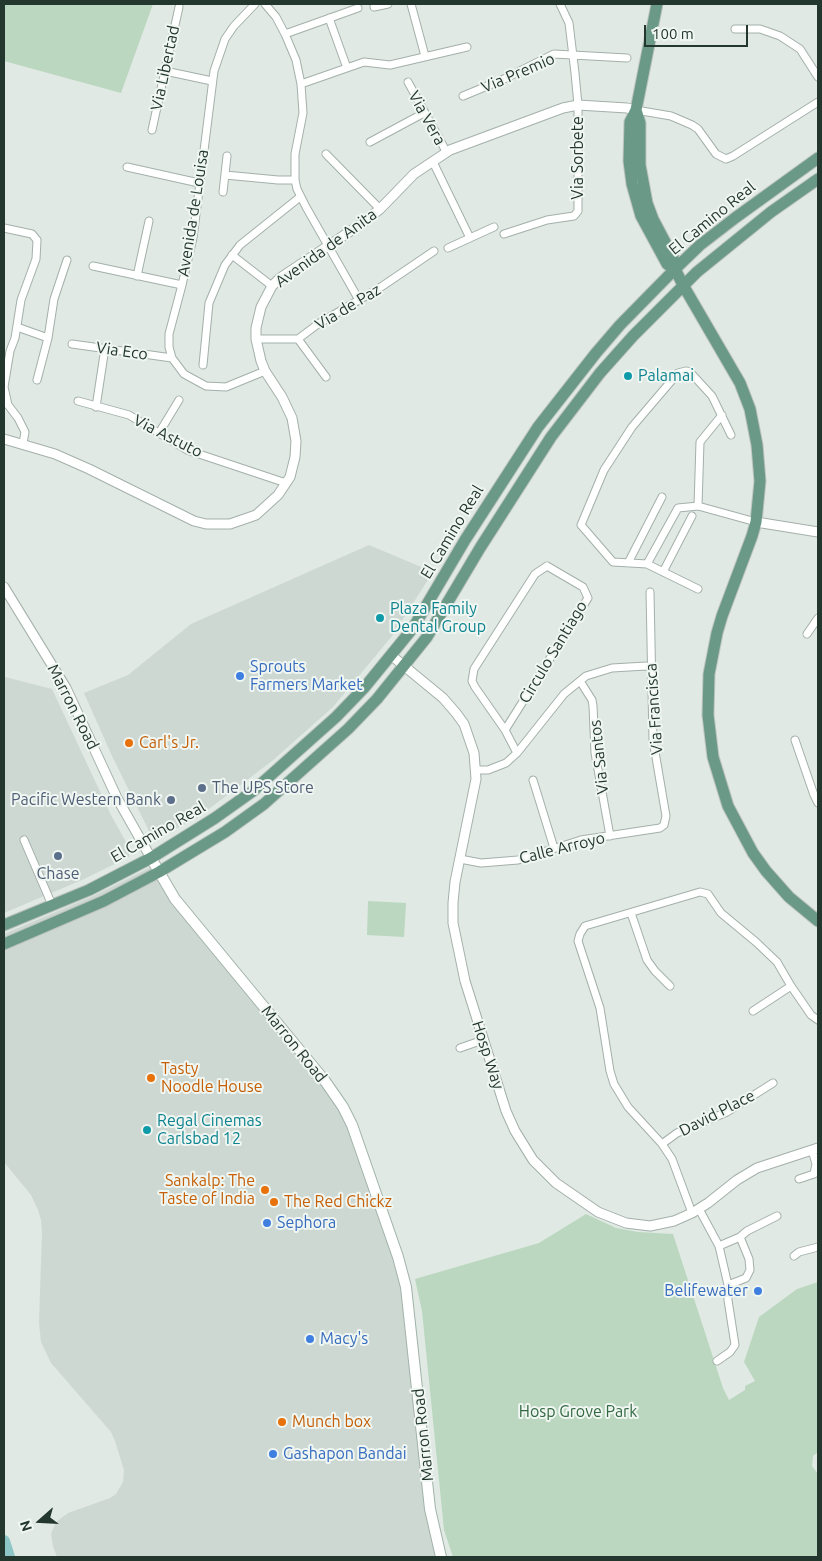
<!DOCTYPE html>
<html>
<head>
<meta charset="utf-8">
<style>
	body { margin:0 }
	#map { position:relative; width:822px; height:1561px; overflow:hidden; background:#e0e9e4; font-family:Ubuntu,sans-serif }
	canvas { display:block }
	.frame { position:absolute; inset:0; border:5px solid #23372f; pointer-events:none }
	.north { position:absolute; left:15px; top:1496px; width:50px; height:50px; -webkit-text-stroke:4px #f0f6f2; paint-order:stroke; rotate:251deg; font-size:14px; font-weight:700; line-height:20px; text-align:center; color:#23372f }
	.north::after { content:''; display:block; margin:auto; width:18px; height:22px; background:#23372f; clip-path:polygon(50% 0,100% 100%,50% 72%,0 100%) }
	.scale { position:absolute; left:644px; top:25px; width:104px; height:22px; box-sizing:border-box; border:2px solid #23372f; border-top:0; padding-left:6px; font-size:15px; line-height:18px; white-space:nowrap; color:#23372f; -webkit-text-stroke:4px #f0f6f2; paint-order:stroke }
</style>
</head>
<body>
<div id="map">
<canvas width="822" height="1561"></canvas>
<div class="frame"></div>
<div class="north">N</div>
<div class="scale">100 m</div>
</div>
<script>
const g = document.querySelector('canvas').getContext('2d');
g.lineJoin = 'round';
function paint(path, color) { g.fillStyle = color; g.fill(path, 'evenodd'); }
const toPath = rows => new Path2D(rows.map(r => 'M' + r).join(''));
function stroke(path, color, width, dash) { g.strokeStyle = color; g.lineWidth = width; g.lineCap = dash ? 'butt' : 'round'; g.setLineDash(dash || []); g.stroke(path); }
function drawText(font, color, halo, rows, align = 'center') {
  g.font = font + ' Ubuntu,sans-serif'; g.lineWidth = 4; g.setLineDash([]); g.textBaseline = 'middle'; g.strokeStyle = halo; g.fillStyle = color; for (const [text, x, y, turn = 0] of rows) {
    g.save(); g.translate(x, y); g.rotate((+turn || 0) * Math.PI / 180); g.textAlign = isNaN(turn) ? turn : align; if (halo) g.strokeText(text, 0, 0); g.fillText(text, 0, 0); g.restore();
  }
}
paint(toPath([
	[369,545,433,572,392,636,333,707,272,761,197,818,163,835,150,833,112,756,84,693,128,675,191,624],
	[5,677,52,689,111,815,130,849,129,857,82,880,4,913,4,678],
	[155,865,166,885,340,1102,398,1257,441,1557,57,1557,53,1546,51,1534,56,1522,68,1513,110,1498,116,1494,123,1482,124,1470,115,1441,111,1432,51,1363,41,1342,39,1323,42,1232,41,1220,38,1210,31,1195,4,1162,4,934,93,896]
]), '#ced8d3');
paint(toPath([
	[4,4,153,4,121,93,4,61],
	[368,901,406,903,404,937,367,935],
	[586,1214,616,1228,638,1232,673,1234,723,1388,729,1400,745,1390,745,1386,755,1381,744,1362,759,1317,797,1289,818,1282,818,1452,813,1456,812,1466,818,1474,818,1557,453,1557,444,1530,422,1311,415,1279,539,1243]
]), '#bbd7bf');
stroke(toPath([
	[4,1541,9,1557]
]), '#8ec6c7', 12);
const minor = toPath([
	[255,4,234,26,225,39,214,71,193,238,182,285,169,334,169,347,172,358,184,374,206,386,226,387,265,371],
	[265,4,276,17,285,34,296,60,301,84,303,113,295,154,295,180,297,189,306,207,359,300],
	[411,4,425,56],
	[374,7,388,4],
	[329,18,347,68],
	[735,29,760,29,780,36,800,49,818,77],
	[285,34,358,8],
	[165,71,212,81],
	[408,82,447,153],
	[301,84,364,62,390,65,467,47],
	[463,96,504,79,554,54,627,58],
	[636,110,671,116,692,125,698,129,716,154,726,159,733,156,818,102],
	[152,130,179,7],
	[370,142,424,113],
	[326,154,380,209],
	[433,162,470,238],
	[127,167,199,183],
	[225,175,278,180,295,180],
	[223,192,227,156],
	[4,228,32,234,37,240,36,259,21,300,15,338,10,351,4,387,8,405,18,418,25,432,23,443],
	[504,234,547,220,574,216,578,211,578,105,575,73,569,23,560,4],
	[448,248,494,227],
	[232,255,272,286],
	[93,266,182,285],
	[137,276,149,221],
	[17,327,48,338],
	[256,339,298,339,318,324,381,287,434,251],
	[298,339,326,377],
	[72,344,172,358],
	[203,365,209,303,225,265,240,245,300,197],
	[37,380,48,338,54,299,67,260],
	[78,401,129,415,187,450,286,483],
	[96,407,105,348],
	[722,415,700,442,698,506,756,522],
	[159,433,179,400],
	[628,563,662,497],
	[647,564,678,508,698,506],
	[547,566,583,587,588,598,505,730,475,687,472,681,474,669,535,574,547,566],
	[663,572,692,516],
	[698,589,647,564,613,562,581,525,604,470,632,427,678,373,686,371,690,372,712,396,731,435],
	[807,634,818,618],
	[580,681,592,700,593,706,595,753,610,836],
	[505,730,517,753],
	[795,740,814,795,818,803],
	[476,770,488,770,506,763,517,753,564,694,586,676,612,668,646,666,651,668],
	[533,780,554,848],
	[24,840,52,905],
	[460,859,481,863,518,860,581,840,660,828,664,825,666,816,653,740,650,592],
	[631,913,647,960,655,971,670,986],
	[753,1011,791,986,811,1015,818,1020],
	[460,1048,483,1040],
	[662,1144,677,1133,727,1112,773,1083],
	[799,1179,814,1174,816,1164,812,1150],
	[699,1209,719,1246,728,1285,728,1300,735,1345,730,1352,717,1361],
	[692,1213,672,1159,662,1144,628,1107,614,1084,610,1071,600,1008,578,941,580,934,585,926,700,892,708,894,721,913,756,942,777,962,791,986],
	[719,1246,740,1237,747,1231,777,1216],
	[794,1256,799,1252,818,1247],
	[728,1285,746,1278,750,1270,749,1259,740,1237]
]);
const tertiary = toPath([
	[4,439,55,454,89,469,194,521,206,524,230,524,256,515,278,495,290,477,295,457,296,441,292,418,282,397,265,371,261,361,256,339,256,328,261,307,272,286,280,278,364,222,380,209,414,174,450,150,563,108,578,105,627,108,636,110],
	[756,522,818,532],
	[4,587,66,688,117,798,151,858],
	[392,656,443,698,456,713,464,724,474,753,476,779,455,882,453,903,453,923,465,981,506,1111,515,1131,533,1160,556,1183,598,1212,626,1223,650,1226,674,1221,692,1213,708,1203,737,1180,757,1168,818,1148]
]);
const secondary = toPath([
	[151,858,175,899,325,1081,343,1107,352,1125,398,1257,406,1287,430,1509,441,1557]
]);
const primary = toPath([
	[657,4,636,110,630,122,629,161,632,184,641,216,667,264,675,269],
	[636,110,640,123,640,165,647,203,653,219,673,257,675,269,683,285,740,383,750,409,757,445,760,481,756,522,752,536,722,616,717,633,709,674,708,715,713,757,728,806,753,853,766,871,789,897,818,921],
	[4,925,89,890,151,858,215,818,253,791,336,717,364,688,413,628,465,540,538,427,596,353,620,325,675,269,700,245,735,218,818,158],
	[4,944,104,901,159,872,225,832,264,804,348,729,377,699,427,637,480,548,551,437,600,373,633,336,697,272,771,212,818,179]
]);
stroke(minor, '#a4b0aa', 9);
stroke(tertiary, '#a4b0aa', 11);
stroke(secondary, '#a1b3aa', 12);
stroke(primary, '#bdc3c1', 13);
stroke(minor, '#fff', 7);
stroke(tertiary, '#fff', 9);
stroke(secondary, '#fff', 10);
stroke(primary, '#6a9987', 11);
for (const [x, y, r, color] of [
	[628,376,5,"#0f9aa8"],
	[380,618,5,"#0f9aa8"],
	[240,676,5,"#3f7fe0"],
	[129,743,5,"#e8710a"],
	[202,788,5,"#5c6f8a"],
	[171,800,5,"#5c6f8a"],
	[58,856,5,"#5c6f8a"],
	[151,1078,5,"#e8710a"],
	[147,1130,5,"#0f9aa8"],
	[265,1190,5,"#e8710a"],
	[274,1202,5,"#e8710a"],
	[267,1223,5,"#3f7fe0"],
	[758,1291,5,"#3f7fe0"],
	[310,1339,5,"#3f7fe0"],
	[282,1422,5,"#e8710a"],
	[273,1454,5,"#3f7fe0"]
]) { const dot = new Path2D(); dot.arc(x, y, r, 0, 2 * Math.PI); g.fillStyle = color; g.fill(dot); stroke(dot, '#f0f6f2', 2); }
drawText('16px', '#23372f', '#f0f6f2', [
	["Via Libertad",165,68,-78],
	["Via Premio",518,73,-23],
	["Via Vera",427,118,61],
	["Via Sorbete",578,158,-90],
	["Avenida de Louisa",193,213,-81],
	["El Camino Real",712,218,-39],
	["Avenida de Anita",326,248,-36],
	["Via de Paz",348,307,-31],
	["Via Eco",122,351,8],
	["Via Astuto",168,436,27],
	["El Camino Real",452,532,-59],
	["Circulo Santiago",553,652,-59],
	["Marron Road",73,707,63],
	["Via Francisca",654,709,-94],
	["Via Santos",599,757,-96],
	["El Camino Real",158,832,-30],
	["Calle Arroyo",562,848,-14],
	["Marron Road",294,1044,51],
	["Hosp Way",488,1055,72],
	["David Place",717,1113,-27],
	["Marron Road",423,1435,-96]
]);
drawText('16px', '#0d838f', '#f0f6f2', [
	["Palamai",638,376],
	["Plaza Family",390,609],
	["Dental Group",390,627],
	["Regal Cinemas",157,1121],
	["Carlsbad 12",157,1139]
], 'left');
drawText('16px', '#366cbe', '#f0f6f2', [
	["Sprouts",250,667],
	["Farmers Market",250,685],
	["Sephora",277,1223],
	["Belifewater",748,1291,"right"],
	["Macy's",320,1339],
	["Gashapon Bandai",283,1454]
], 'left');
drawText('16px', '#c56008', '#f0f6f2', [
	["Carl's Jr.",139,743],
	["Tasty",161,1069],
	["Noodle House",161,1087],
	["Sankalp: The",255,1181,"right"],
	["Taste of India",255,1199,"right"],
	["The Red Chickz",284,1202],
	["Munch box",292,1422]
], 'left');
drawText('16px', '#4e5e75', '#f0f6f2', [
	["The UPS Store",212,788],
	["Pacific Western Bank",161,800,"right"],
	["Chase",58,874,"center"]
], 'left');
drawText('16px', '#326841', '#f0f6f2', [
	["Hosp Grove Park",578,1412]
]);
</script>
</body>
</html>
